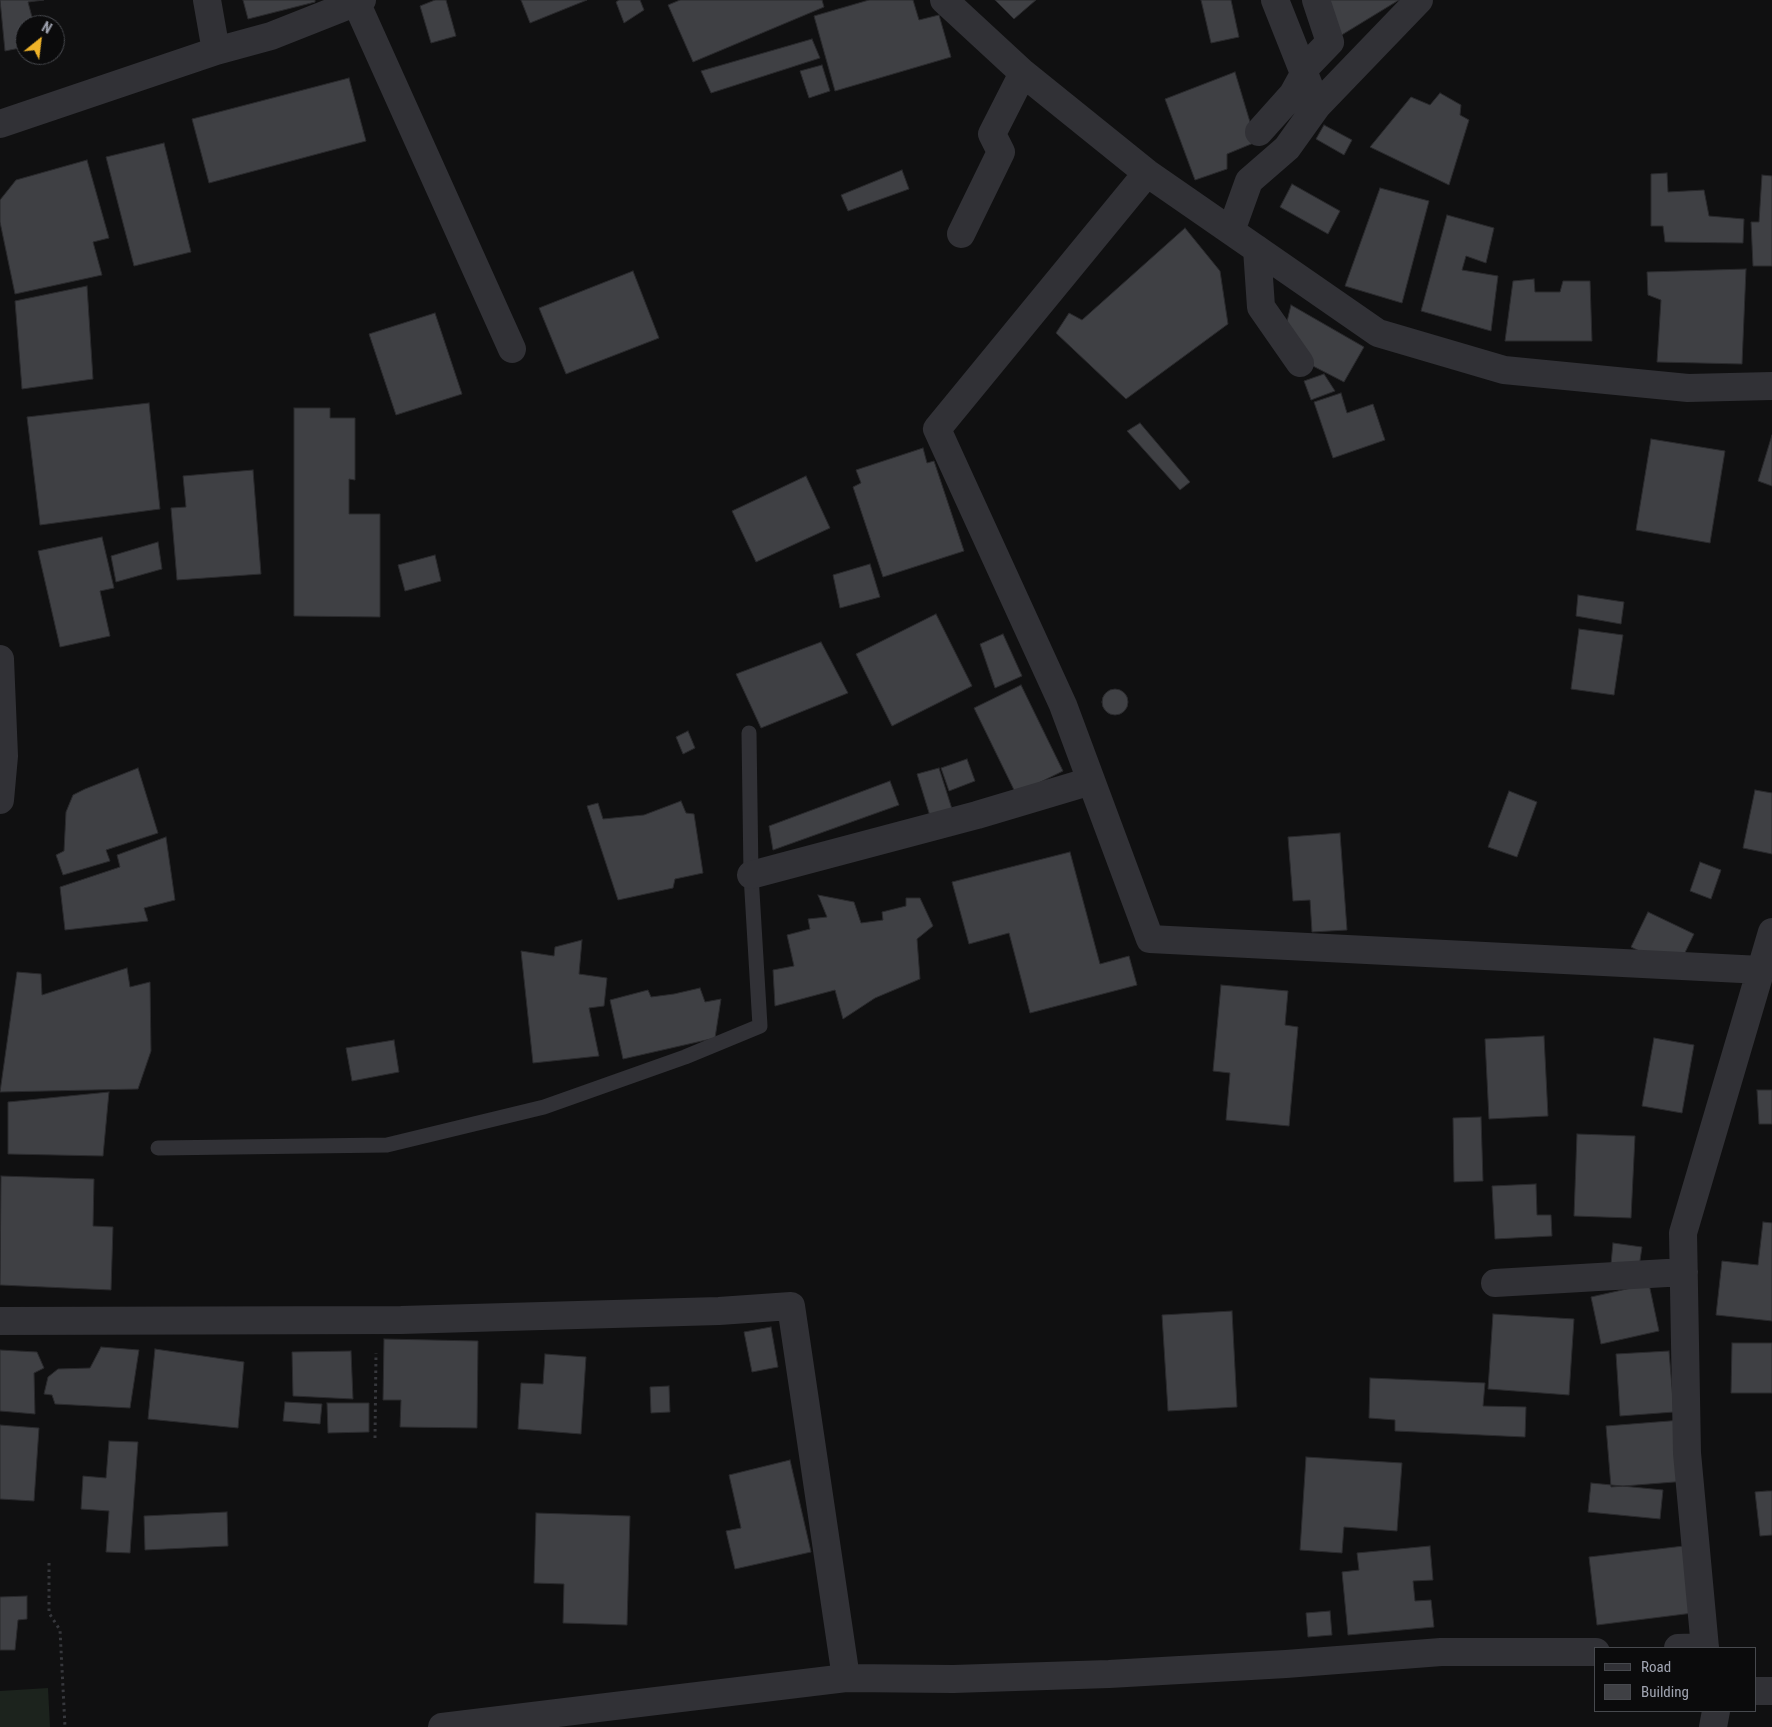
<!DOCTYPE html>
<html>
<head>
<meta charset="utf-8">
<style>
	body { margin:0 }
	#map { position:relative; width:1772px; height:1727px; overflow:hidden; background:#101011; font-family:"Roboto Condensed",sans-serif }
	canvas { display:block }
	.legend { position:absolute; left:1594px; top:1647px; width:162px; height:65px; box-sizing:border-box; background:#0b0b0c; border:1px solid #47494e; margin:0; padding:6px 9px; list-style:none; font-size:15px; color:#a1a5b2 }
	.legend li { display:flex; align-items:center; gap:10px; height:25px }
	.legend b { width:25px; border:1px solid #47494e }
	.north { position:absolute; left:15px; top:15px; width:50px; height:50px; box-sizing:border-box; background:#0b0b0c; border:1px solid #47494e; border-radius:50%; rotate:29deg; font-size:14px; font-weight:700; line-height:20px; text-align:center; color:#a1a5b2 }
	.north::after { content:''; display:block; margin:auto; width:18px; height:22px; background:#efb329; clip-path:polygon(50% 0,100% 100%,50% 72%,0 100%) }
</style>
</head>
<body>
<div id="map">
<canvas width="1772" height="1727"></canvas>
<ul class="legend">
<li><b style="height:6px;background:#313136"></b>Road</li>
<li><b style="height:14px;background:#3f4044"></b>Building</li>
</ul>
<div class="north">N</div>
</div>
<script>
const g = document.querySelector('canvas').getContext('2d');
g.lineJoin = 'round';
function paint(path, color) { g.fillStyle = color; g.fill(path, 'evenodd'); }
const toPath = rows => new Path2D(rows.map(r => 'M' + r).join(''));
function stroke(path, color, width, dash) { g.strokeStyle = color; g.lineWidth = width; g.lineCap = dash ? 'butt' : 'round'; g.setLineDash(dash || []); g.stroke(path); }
paint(toPath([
	[48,1688,50,1727,0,1727,0,1691]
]), '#1c231d');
const building = toPath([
	[0,0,44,0,28,2,32,17,48,17,50,25,25,25,25,47,5,51,0,0],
	[243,0,315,0,315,2,248,19,243,0],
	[435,0,446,0,456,36,431,43,420,6,435,0],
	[521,0,587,0,530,23,521,0],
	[619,0,640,0,644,10,624,23,616,2,619,0],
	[680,0,822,0,824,7,693,62,668,5,680,0],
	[869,0,913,0,919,20,939,15,951,57,835,91,814,16,869,0],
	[995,0,1036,0,1014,19,995,0],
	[1201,0,1231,0,1239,37,1211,43,1201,0],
	[1329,0,1399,0,1340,36,1329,0],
	[812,39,820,58,711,93,701,71,812,39],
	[822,65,830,91,809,98,800,71,822,65],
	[1235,72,1256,142,1227,154,1227,169,1195,180,1165,99,1235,72],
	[349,78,366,141,209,183,192,119,349,78],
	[1440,93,1461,105,1460,115,1469,120,1449,185,1370,147,1411,97,1430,105,1440,93],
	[1324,125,1352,140,1344,155,1316,139,1324,125],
	[164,143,191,252,134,266,106,157,164,143],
	[87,160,109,238,93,242,102,275,15,294,0,222,0,200,16,180,87,160],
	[902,170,909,189,848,211,841,195,902,170],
	[1667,173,1668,192,1704,190,1709,216,1744,219,1743,243,1665,242,1663,226,1651,226,1651,174,1667,173],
	[1762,175,1772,176,1772,266,1753,266,1751,222,1759,222,1762,175],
	[1292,184,1340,211,1328,234,1280,207,1292,184],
	[1380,188,1429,201,1402,303,1345,286,1380,188],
	[1447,215,1494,228,1486,263,1466,256,1462,270,1498,276,1491,331,1421,311,1447,215],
	[1185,228,1220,271,1228,324,1126,399,1056,333,1069,313,1082,320,1185,228],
	[1746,269,1742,364,1657,362,1661,300,1648,295,1647,272,1746,269],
	[633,271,659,338,566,374,539,308,633,271],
	[1534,279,1535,292,1560,292,1563,281,1590,281,1592,341,1505,341,1513,281,1534,279],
	[87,286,93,379,22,389,15,301,87,286],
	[1291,305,1364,347,1344,382,1309,364,1285,330,1291,305],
	[435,313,462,394,396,415,369,334,435,313],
	[1324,374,1335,391,1311,400,1304,381,1324,374],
	[1341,393,1347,413,1373,404,1385,440,1333,458,1314,402,1341,393],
	[149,403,160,509,40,525,27,417,149,403],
	[294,408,330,408,330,418,355,418,355,480,349,479,349,514,380,514,380,617,294,616,294,408],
	[1140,423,1190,482,1180,490,1127,431,1140,423],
	[1772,435,1772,486,1758,481,1772,435],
	[1651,439,1725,451,1710,543,1636,530,1651,439],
	[923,448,927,463,934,461,964,551,883,577,853,487,861,483,856,470,923,448],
	[253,470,261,574,177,580,171,508,186,507,183,476,253,470],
	[806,476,830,528,756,562,732,511,806,476],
	[102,537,114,588,100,591,110,636,60,647,38,551,102,537],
	[158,542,162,569,116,582,111,556,158,542],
	[435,555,441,581,405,591,398,565,435,555],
	[870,564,880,597,840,608,833,575,870,564],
	[1578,595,1624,602,1621,624,1576,616,1578,595],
	[936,614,972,686,892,726,856,654,936,614],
	[1579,629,1623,635,1614,695,1571,689,1579,629],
	[1003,634,1022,676,995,688,980,644,1003,634],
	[821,642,848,693,761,728,736,674,821,642],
	[1021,685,1063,771,1016,794,974,708,1021,685],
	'1102 702a13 13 0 1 1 26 0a13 13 0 1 1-26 0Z',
	[688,731,695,748,683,754,676,737,688,731],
	[967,759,975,781,949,791,941,768,967,759],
	[138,768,158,833,106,850,110,861,63,875,56,855,64,851,66,812,73,795,85,789,138,768],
	[939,768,952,809,930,816,917,774,939,768],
	[890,781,899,805,773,850,769,826,890,781],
	[1755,790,1772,793,1772,854,1743,848,1755,790],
	[1509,791,1537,802,1517,857,1488,847,1509,791],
	[681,801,686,813,694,814,703,873,675,879,673,888,618,900,587,806,598,803,603,819,644,815,681,801],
	[1340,833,1347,930,1312,932,1310,900,1293,901,1288,837,1340,833],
	[166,837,175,900,144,908,148,921,65,930,60,887,120,867,117,855,166,837],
	[1070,852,1100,964,1129,956,1137,985,1030,1013,1009,933,969,944,952,882,1070,852],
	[1700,862,1721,870,1711,899,1690,891,1700,862],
	[818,895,854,902,861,923,883,920,882,912,906,906,906,898,920,898,933,926,917,939,920,979,875,998,843,1019,835,990,775,1006,773,970,794,966,787,935,810,929,808,919,827,917,818,895],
	[1648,912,1694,934,1677,969,1631,947,1648,912],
	[582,940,579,974,607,978,604,1006,589,1008,599,1056,533,1063,521,951,554,956,555,947,582,940],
	[127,968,130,987,150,982,151,1051,138,1089,0,1092,17,972,41,974,42,995,127,968],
	[1221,985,1288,991,1285,1025,1298,1027,1289,1126,1226,1120,1230,1073,1213,1071,1221,985],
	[700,988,705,1002,721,999,715,1038,623,1059,610,1000,648,990,651,997,674,994,700,988],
	[1544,1036,1548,1116,1489,1119,1485,1039,1544,1036],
	[1654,1038,1694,1045,1682,1113,1642,1106,1654,1038],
	[394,1040,399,1072,352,1081,346,1048,394,1040],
	[1757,1090,1772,1090,1772,1124,1759,1124,1757,1090],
	[109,1092,103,1156,8,1154,8,1102,109,1092],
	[1481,1117,1483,1181,1454,1182,1453,1118,1481,1117],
	[1577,1134,1635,1136,1631,1218,1574,1216,1577,1134],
	[1,1176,94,1179,93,1226,113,1227,111,1290,0,1285,1,1176],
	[1536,1184,1537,1215,1551,1215,1552,1236,1495,1239,1492,1186,1536,1184],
	[1763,1222,1772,1223,1772,1321,1716,1315,1722,1261,1758,1265,1763,1222],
	[1613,1243,1642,1247,1639,1267,1611,1264,1613,1243],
	[1649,1284,1659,1331,1601,1344,1591,1297,1649,1284],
	[1232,1311,1237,1407,1168,1411,1162,1315,1232,1311],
	[1493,1314,1574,1319,1569,1395,1488,1389,1493,1314],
	[771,1327,778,1367,752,1372,744,1332,771,1327],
	[384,1339,478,1341,477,1428,400,1427,401,1400,383,1400,384,1339],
	[1732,1343,1772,1343,1772,1393,1731,1393,1732,1343],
	[101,1347,139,1350,130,1408,55,1404,52,1395,44,1394,48,1377,58,1369,90,1368,101,1347],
	[155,1349,244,1362,238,1428,148,1419,155,1349],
	[0,1350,37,1352,44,1368,34,1373,35,1414,0,1411,0,1350],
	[351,1351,353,1399,293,1396,292,1352,351,1351],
	[1669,1351,1674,1412,1620,1416,1616,1354,1669,1351],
	[545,1354,586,1357,581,1434,518,1429,521,1383,543,1384,545,1354],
	[1370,1378,1485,1383,1483,1406,1526,1407,1525,1437,1395,1431,1395,1420,1369,1418,1370,1378],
	[669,1386,670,1412,651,1413,650,1387,669,1386],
	[285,1402,322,1404,320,1424,283,1421,285,1402],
	[327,1403,369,1403,369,1432,328,1433,327,1403],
	[1682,1420,1687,1481,1611,1487,1606,1426,1682,1420],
	[0,1425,39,1428,34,1501,0,1499,0,1425],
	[109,1441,138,1442,130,1553,106,1552,109,1511,81,1509,83,1476,106,1478,109,1441],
	[1306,1457,1402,1463,1397,1531,1344,1527,1342,1553,1300,1550,1306,1457],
	[790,1460,811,1552,735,1569,726,1531,741,1528,729,1475,790,1460],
	[1591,1483,1663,1490,1660,1519,1588,1512,1591,1483],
	[1767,1491,1772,1491,1772,1535,1760,1536,1755,1492,1767,1491],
	[227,1512,228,1546,145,1550,144,1516,227,1512],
	[536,1513,630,1516,627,1625,563,1623,564,1584,534,1583,536,1513],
	[1430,1546,1433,1580,1413,1581,1415,1601,1431,1600,1434,1627,1348,1635,1342,1572,1359,1570,1357,1553,1430,1546],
	[1684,1546,1693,1613,1597,1625,1589,1557,1684,1546],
	[27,1596,27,1619,18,1620,15,1650,0,1650,0,1597,27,1596],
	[1330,1611,1332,1635,1308,1637,1306,1613,1330,1611]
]);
paint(building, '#3f4044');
stroke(building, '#2a2a2d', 1);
stroke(toPath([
	[375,1438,376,1353],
	[49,1563,49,1613,60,1630,65,1727]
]), '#37383d', 3, [2.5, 4]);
stroke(toPath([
	[158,1148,387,1145,544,1107,685,1057,760,1026,751,875,749,733]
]), '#313136', 15);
stroke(toPath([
	[207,0,216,51],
	[944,0,1023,73,1147,173,1378,333,1504,370,1688,388,1772,386],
	[1275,0,1317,106],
	[356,2,512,349],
	[1303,70,1330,42,1316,0],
	[0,124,216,51,271,36,362,0],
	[1259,132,1293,94,1304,74],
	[1147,173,937,429,1063,705,1150,939,1761,970],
	[1231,231,1249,181,1287,148,1317,106,1419,0],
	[961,234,1001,152,992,134,1023,73],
	[1257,249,1261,307,1300,363],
	[751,875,977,815,1091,781],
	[1495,1283,1684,1272],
	[0,1321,401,1320,719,1311,791,1306,846,1678],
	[1678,1648,1705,1647],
	[1705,1648,1687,1453,1683,1233,1772,932],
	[1756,1691,1772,1691],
	[442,1727,846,1678,953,1679,1109,1674,1286,1664,1441,1652,1596,1652],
	[1713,1727,1716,1711]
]), '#313136', 28);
stroke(toPath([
	[0,659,4,756,0,800]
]), '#313136', 28);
</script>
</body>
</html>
